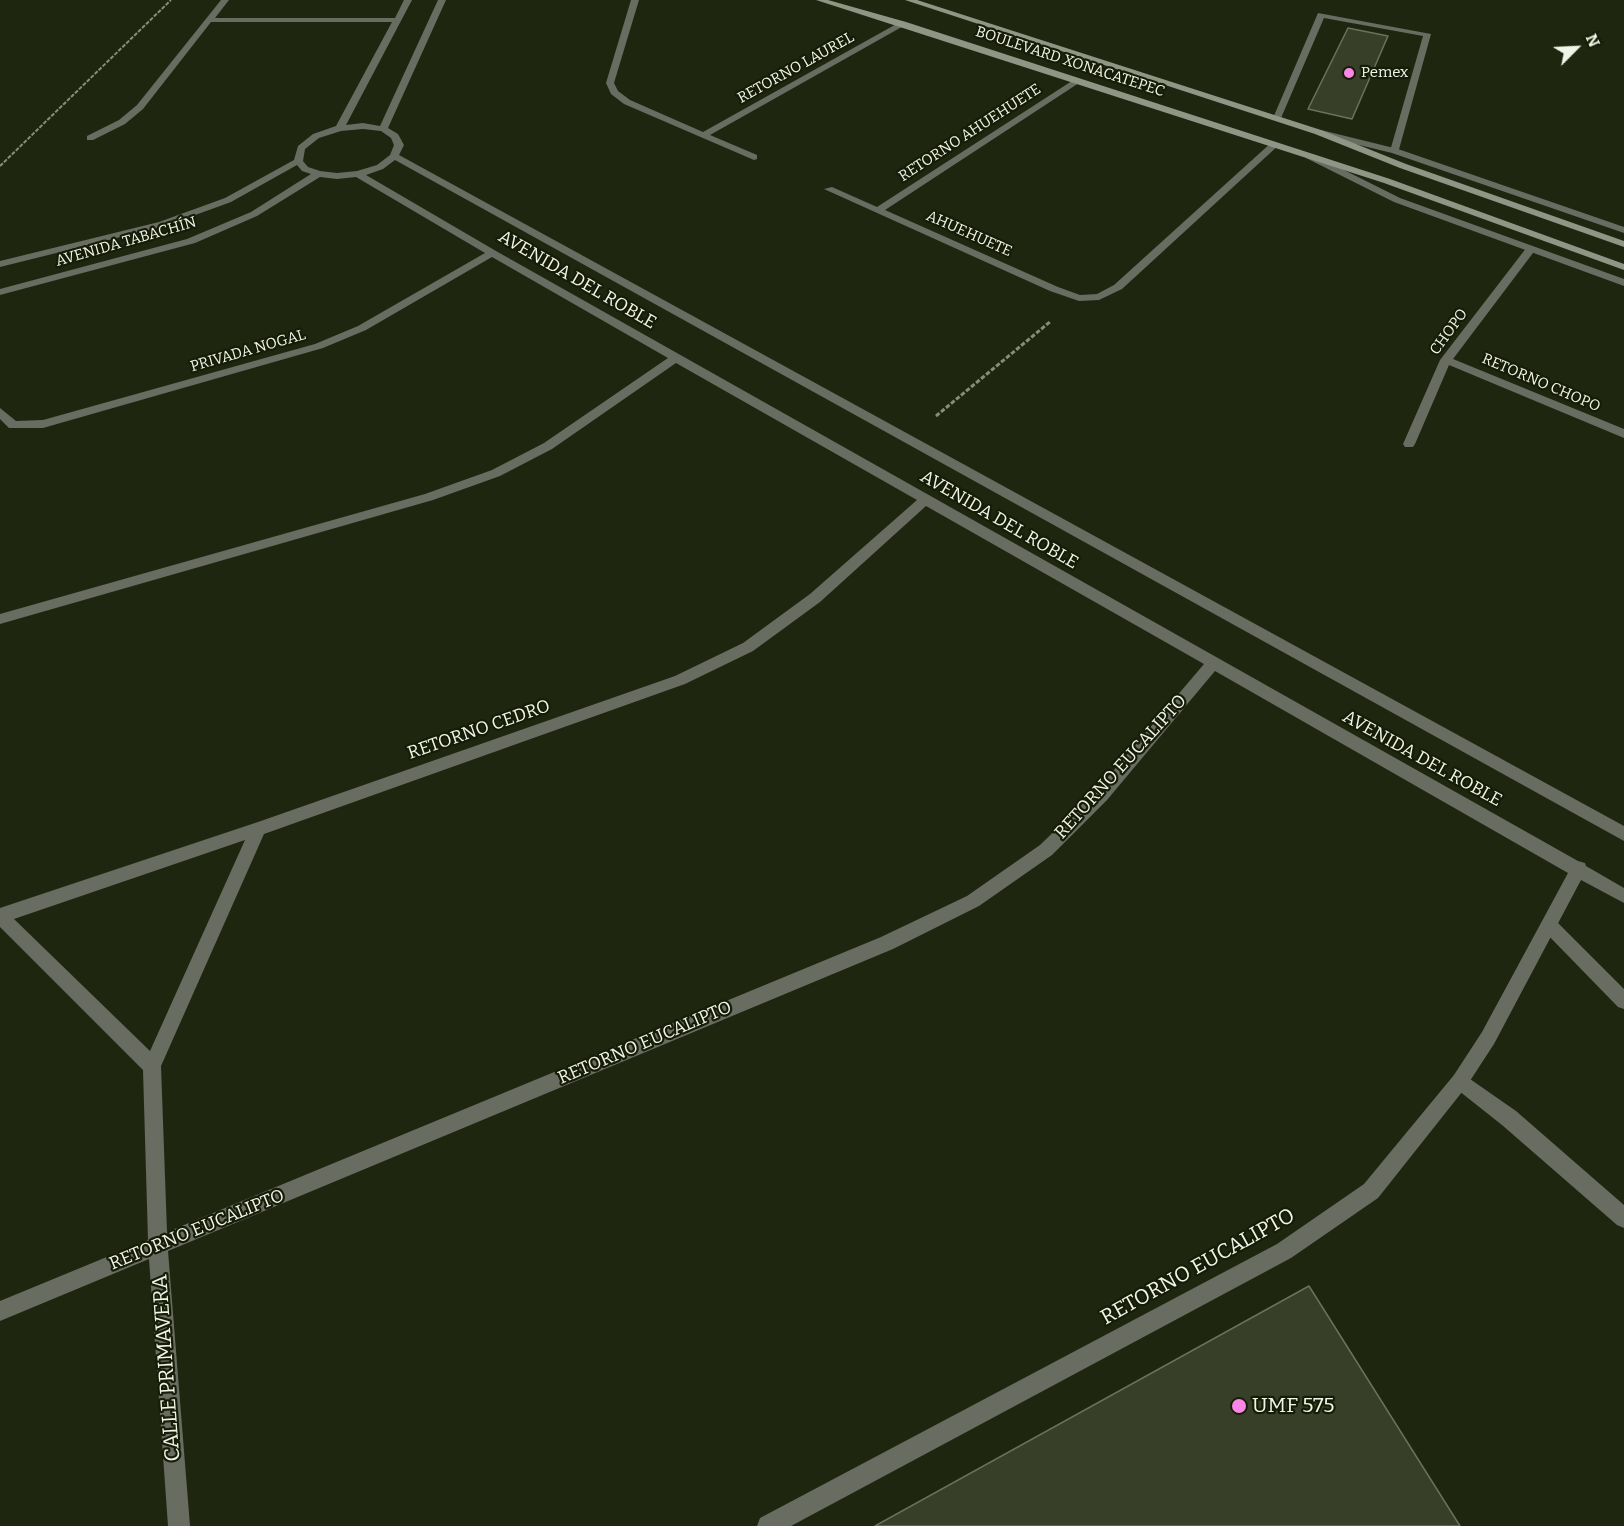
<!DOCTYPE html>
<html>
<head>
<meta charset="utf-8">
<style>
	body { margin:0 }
	#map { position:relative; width:1624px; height:1526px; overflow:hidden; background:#1f2610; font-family:Bitter,serif }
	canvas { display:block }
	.north { position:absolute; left:1546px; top:18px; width:60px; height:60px; -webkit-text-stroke:4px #161c07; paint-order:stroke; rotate:66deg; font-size:16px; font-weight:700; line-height:24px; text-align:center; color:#f0f5e7 }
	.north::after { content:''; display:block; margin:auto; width:21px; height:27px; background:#f0f5e7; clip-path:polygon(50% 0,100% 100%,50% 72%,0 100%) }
</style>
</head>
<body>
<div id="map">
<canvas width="1624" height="1526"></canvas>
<div class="north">N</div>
</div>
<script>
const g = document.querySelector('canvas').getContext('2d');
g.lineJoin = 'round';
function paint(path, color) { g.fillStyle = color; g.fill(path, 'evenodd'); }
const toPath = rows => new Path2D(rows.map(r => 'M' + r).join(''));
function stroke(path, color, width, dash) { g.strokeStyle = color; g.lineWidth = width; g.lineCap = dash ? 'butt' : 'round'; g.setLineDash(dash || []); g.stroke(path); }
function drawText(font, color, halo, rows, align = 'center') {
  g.font = font + ' Bitter,serif'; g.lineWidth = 4.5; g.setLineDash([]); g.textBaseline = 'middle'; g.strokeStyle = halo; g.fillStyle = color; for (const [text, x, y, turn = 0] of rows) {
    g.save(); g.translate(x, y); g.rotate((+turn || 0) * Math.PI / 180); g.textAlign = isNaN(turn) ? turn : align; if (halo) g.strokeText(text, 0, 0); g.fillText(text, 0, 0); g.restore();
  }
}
const building = toPath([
	[1348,28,1388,36,1352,119,1308,109,1348,28],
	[1309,1286,1460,1526,875,1526,1309,1286]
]);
paint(building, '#373f28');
stroke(building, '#6a735a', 1.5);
stroke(toPath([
	[0,166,171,0]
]), '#878d7b', 2, [4, 1.5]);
stroke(toPath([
	[936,416,1051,321]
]), '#878d7b', 3, [4.5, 2]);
paint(toPath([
	[1318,13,1431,34,1398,153,1390,151,1423,36,1324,18,1281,118,1277,121,1273,118,1318,13],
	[1549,917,1555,920,1624,989,1624,1009,1618,1007,1543,930,1541,925,1543,920,1549,917],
	[1460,1072,1516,1111,1624,1205,1624,1228,1617,1225,1502,1125,1454,1087,1451,1081,1454,1075,1460,1072]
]), '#686c61');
paint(toPath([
	[221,0,229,0,215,18,395,18,404,0,412,0,346,125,363,123,380,126,438,0,446,0,388,128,398,134,404,145,399,155,1624,826,1624,841,395,160,383,169,366,175,496,251,1578,861,1585,863,1586,866,1624,888,1624,903,1581,880,1494,1044,1466,1087,1378,1198,1291,1258,791,1526,757,1526,760,1518,1277,1244,1364,1184,1454,1075,1482,1032,1568,873,1215,671,1107,800,1052,855,979,906,893,949,168,1251,190,1526,168,1526,149,1259,0,1321,0,1301,148,1240,143,1070,0,927,0,908,258,822,675,676,743,643,810,594,917,500,676,363,552,449,500,476,433,500,0,624,0,614,425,494,492,470,544,443,668,358,492,257,366,330,323,348,43,428,9,428,0,419,0,408,16,421,43,420,315,344,358,326,485,253,356,177,337,179,320,177,257,216,195,243,0,295,0,289,187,239,251,212,311,174,302,171,297,165,231,202,165,226,0,267,0,261,159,222,225,198,294,160,298,146,313,134,336,126,392,22,211,22,143,109,125,124,93,140,87,140,87,136,119,120,137,105,221,0],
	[363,129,381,131,391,138,394,145,390,155,377,165,357,171,337,173,320,171,308,167,303,161,305,149,319,138,341,131,363,129],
	[926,506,1204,664,1097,790,1040,845,967,896,881,937,167,1232,161,1066,264,834,685,684,753,651,820,602,926,506],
	[245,840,150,1051,14,919,245,840],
	[631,0,639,0,614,83,618,91,630,100,703,132,900,22,907,24,710,135,757,155,757,159,754,160,624,104,611,94,606,83,631,0],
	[1075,79,1082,81,885,210,1058,287,1080,295,1097,294,1114,285,1272,142,1280,144,1122,289,1099,300,1079,301,1050,291,824,189,832,187,877,207,1075,79],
	[1527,247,1536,249,1453,359,1624,429,1624,438,1449,365,1415,444,1413,447,1405,447,1403,444,1440,360,1527,247]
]), '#686c61');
paint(toPath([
	[1321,130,1398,149,1624,227,1624,233,1392,153,1318,135,1317,133,1321,130],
	[1306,154,1312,154,1400,198,1624,279,1624,286,1394,202,1306,158,1306,154]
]), '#686c61');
paint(toPath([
	[816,0,828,0,906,22,1390,179,1624,264,1624,270,1384,183,816,0],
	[905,0,917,0,1321,130,1406,164,1624,241,1624,247,1400,168,1315,134,905,0]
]), '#909685');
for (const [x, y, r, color] of [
	[1349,73,6,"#fa87e8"],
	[1239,1406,8,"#fa87e8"]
]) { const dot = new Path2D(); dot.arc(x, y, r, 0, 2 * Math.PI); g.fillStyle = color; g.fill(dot); stroke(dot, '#161c07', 2); }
drawText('15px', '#f0f5e7', '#161c07', [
	["BOULEVARD XONACATEPEC",1070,62,18],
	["RETORNO LAUREL",796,68,-29],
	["RETORNO AHUEHUETE",970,133,-33],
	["AHUEHUETE",969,234,24],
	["AVENIDA TABACHÍN",126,242,-16],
	["CHOPO",1449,332,-54],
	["PRIVADA NOGAL",248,351,-16],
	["RETORNO CHOPO",1541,383,23]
]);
drawText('15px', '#f0f5e7', '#161c07', [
	["Pemex",1361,73]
], 'left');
drawText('18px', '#f0f5e7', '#161c07', [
	["AVENIDA DEL ROBLE",577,280,30],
	["AVENIDA DEL ROBLE",999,520,30],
	["RETORNO CEDRO",479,730,-19],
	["AVENIDA DEL ROBLE",1422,759,29],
	["RETORNO EUCALIPTO",1121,767,-48],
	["RETORNO EUCALIPTO",645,1043,-23],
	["RETORNO EUCALIPTO",197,1230,-22]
]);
drawText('21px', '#f0f5e7', '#161c07', [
	["RETORNO EUCALIPTO",1198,1267,-29],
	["CALLE PRIMAVERA",167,1368,-94]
]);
drawText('21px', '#f0f5e7', '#161c07', [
	["UMF 575",1252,1406]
], 'left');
</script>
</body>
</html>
